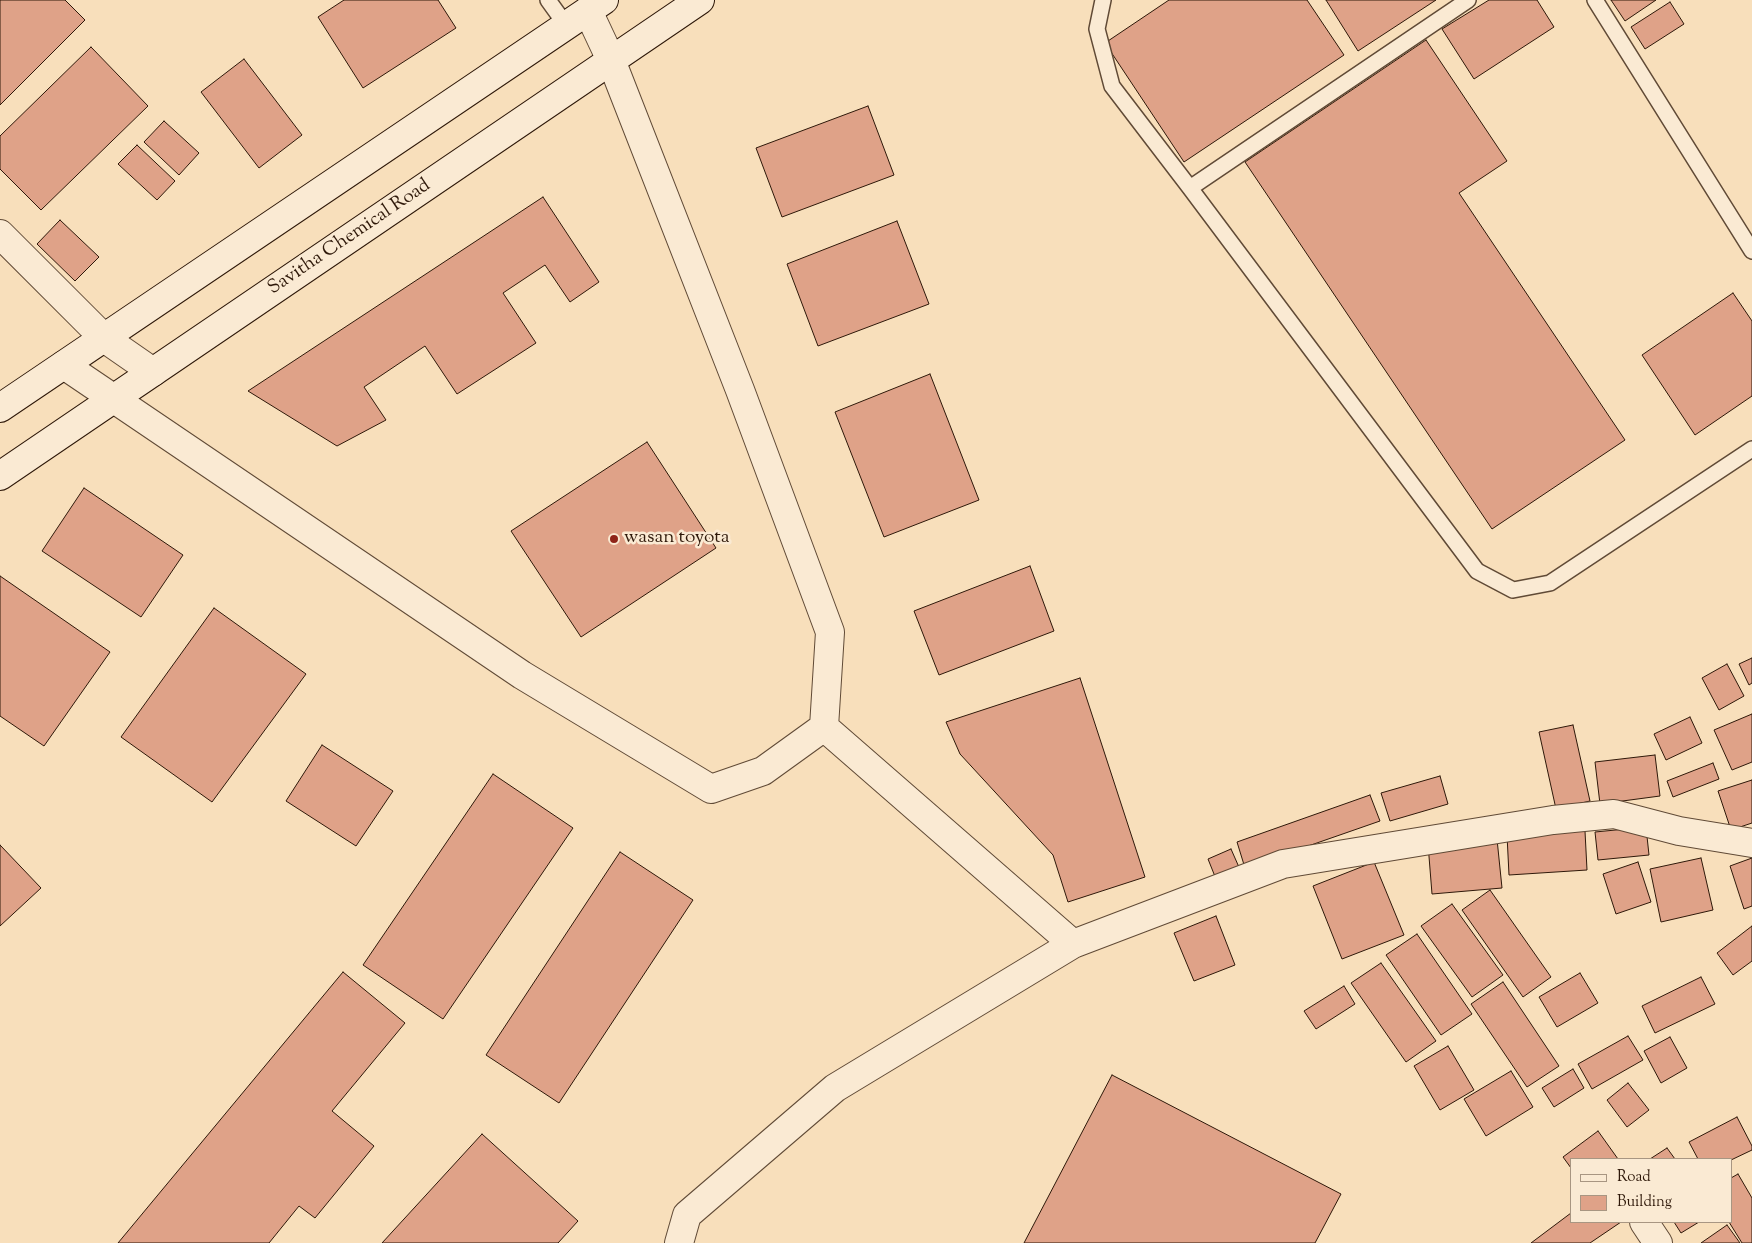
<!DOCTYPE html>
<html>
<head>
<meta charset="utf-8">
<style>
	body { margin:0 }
	#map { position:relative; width:1752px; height:1243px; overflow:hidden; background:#f8dfbb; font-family:"Sorts Mill Goudy",serif }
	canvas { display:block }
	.legend { position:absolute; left:1570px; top:1158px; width:162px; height:65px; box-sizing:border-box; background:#faead3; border:1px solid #a89682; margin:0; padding:6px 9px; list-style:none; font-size:15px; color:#2e1809 }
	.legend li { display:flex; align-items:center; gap:10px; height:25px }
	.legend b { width:25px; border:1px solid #a89682 }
</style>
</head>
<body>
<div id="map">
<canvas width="1752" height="1243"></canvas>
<ul class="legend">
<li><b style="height:6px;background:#faead3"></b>Road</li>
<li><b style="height:14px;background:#dfa288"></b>Building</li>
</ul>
</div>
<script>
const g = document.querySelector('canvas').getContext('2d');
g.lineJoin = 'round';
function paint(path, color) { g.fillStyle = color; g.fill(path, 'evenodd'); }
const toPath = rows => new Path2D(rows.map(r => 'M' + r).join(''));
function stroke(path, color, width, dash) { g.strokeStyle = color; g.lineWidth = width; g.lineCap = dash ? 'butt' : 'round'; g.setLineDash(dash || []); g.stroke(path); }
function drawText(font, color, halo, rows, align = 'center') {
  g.font = font + ' "Sorts Mill Goudy",serif'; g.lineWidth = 5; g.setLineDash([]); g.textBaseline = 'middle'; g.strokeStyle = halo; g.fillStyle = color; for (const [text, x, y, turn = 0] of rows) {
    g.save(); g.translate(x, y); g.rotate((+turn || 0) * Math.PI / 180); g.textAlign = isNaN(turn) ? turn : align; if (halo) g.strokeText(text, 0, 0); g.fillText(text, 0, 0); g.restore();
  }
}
const building = toPath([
	[0,0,65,0,85,20,0,105,0,0],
	[344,0,438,0,456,28,363,88,318,17,344,0],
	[1169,0,1307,0,1344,55,1184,162,1105,43,1169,0],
	[1326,0,1436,0,1358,51,1326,0],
	[1489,0,1537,0,1554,27,1474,79,1442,29,1489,0],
	[1611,0,1656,0,1625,21,1611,0],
	[1670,2,1684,24,1645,49,1631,27,1670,2],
	[1426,40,1507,161,1459,193,1625,440,1492,529,1245,162,1426,40],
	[91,47,148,106,41,210,0,169,0,136,91,47],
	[244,59,302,135,259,168,201,92,244,59],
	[868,106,894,175,782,217,756,148,868,106],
	[164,121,199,153,179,175,144,142,164,121],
	[137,145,175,181,157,200,118,164,137,145],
	[543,197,599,282,570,302,545,265,503,293,536,343,457,394,425,346,364,387,386,420,337,446,248,391,543,197],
	[60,220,99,257,75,281,37,244,60,220],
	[897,221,929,304,818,346,787,264,897,221],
	[1733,293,1752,321,1752,396,1695,435,1642,355,1733,293],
	[930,374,979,500,884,537,835,412,930,374],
	[647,442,716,548,581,637,511,531,647,442],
	[84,488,183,555,141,617,42,551,84,488],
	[1030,566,1054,631,939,675,914,611,1030,566],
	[0,576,110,652,44,746,0,716,0,576],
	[214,608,306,674,212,802,121,737,214,608],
	[1752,658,1752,683,1749,685,1739,664,1752,658],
	[1727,664,1744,696,1719,710,1702,678,1727,664],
	[1080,678,1145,877,1068,902,1053,855,960,754,946,722,1080,678],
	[1752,714,1752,762,1732,770,1714,730,1752,714],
	[1690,717,1702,743,1666,760,1654,734,1690,717],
	[1573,725,1590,801,1556,809,1539,732,1573,725],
	[322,745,393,791,356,846,286,801,322,745],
	[1655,755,1660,796,1600,804,1595,762,1655,755],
	[1713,763,1719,779,1673,797,1667,781,1713,763],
	[493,774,573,828,443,1019,363,965,493,774],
	[1440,776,1448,804,1390,821,1381,793,1440,776],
	[1752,780,1752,823,1731,830,1718,791,1752,780],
	[1370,795,1380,821,1245,868,1237,842,1370,795],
	[1646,827,1649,855,1598,860,1595,832,1646,827],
	[1585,831,1587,870,1509,875,1507,835,1585,831],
	[1497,839,1502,888,1432,894,1428,844,1497,839],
	[0,845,41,888,0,926,0,845],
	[1231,849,1242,874,1218,884,1208,859,1231,849],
	[620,852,693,900,559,1103,486,1055,620,852],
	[1701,858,1713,910,1661,922,1650,869,1701,858],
	[1752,858,1752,906,1744,909,1730,866,1752,858],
	[1374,862,1404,935,1342,959,1313,886,1374,862],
	[1638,862,1651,902,1616,914,1603,874,1638,862],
	[1490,890,1551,977,1523,997,1462,910,1490,890],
	[1452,904,1503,975,1472,997,1421,926,1452,904],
	[1216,916,1235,965,1194,981,1174,933,1216,916],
	[1752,926,1752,961,1733,975,1717,953,1752,926],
	[1417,934,1472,1014,1441,1035,1386,955,1417,934],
	[1381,963,1436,1041,1406,1062,1351,983,1381,963],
	[343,972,405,1023,332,1111,374,1146,315,1218,299,1206,269,1243,118,1243,343,972],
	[1580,973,1598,1003,1557,1027,1539,997,1580,973],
	[1701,977,1715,1004,1655,1033,1642,1006,1701,977],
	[1503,982,1559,1066,1527,1087,1471,1004,1503,982],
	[1344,986,1355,1004,1316,1029,1304,1011,1344,986],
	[1628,1036,1643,1060,1592,1089,1578,1064,1628,1036],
	[1670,1037,1687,1068,1661,1083,1644,1051,1670,1037],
	[1448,1046,1474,1090,1440,1110,1414,1066,1448,1046],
	[1573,1069,1584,1088,1554,1107,1542,1088,1573,1069],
	[1511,1071,1533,1107,1486,1136,1464,1099,1511,1071],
	[1112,1075,1341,1194,1315,1243,1024,1243,1112,1075],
	[1628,1083,1649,1110,1627,1127,1607,1100,1628,1083],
	[1737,1117,1752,1146,1752,1150,1731,1160,1698,1159,1689,1142,1737,1117],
	[1598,1131,1618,1159,1571,1159,1571,1168,1563,1157,1598,1131],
	[482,1134,578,1221,558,1243,382,1243,482,1134],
	[1667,1148,1675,1159,1650,1159,1667,1148],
	[1738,1174,1752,1198,1752,1243,1742,1243,1729,1222,1731,1222,1731,1178,1738,1174],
	[1571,1213,1571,1222,1621,1222,1590,1243,1531,1243,1571,1213],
	[1674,1222,1699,1222,1681,1233,1674,1222],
	[1727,1225,1740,1243,1701,1243,1727,1225]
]);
paint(building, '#dfa288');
stroke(building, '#2e1809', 1);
const service = toPath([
	[548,0,566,25],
	[1103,0,1097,29,1112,86,1190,188,1477,571,1513,590,1550,583,1752,449],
	[1595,0,1752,251],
	[1190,188,1468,0]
]);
const minor = toPath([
	[64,365,522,675,711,789,763,771,824,727,830,632,740,390,611,60,588,11],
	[824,727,1073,944],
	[1644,1222,1658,1243],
	[679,1243,687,1215,835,1088,1073,944,1283,864,1553,820,1614,814,1679,831,1752,843]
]);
const tertiary = toPath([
	[0,234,104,338,153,372]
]);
const secondary = toPath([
	[0,408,604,0],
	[0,476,700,0]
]);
stroke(service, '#604a36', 18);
stroke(minor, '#604a36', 30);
stroke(tertiary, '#604a36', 30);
stroke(secondary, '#2e1809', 30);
stroke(service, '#faead3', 15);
stroke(minor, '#faead3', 28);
stroke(tertiary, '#faead3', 28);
stroke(secondary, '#faead3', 28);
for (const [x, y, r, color] of [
	[614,539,5,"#8f2418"]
]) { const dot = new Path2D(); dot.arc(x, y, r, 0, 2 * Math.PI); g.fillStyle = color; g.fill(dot); stroke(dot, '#faead3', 2); }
drawText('19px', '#2e1809', '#faead3', [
	["Savitha Chemical Road",350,238,-34]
]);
drawText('19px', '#2e1809', '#faead3', [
	["wasan toyota",624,539]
], 'left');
</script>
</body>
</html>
